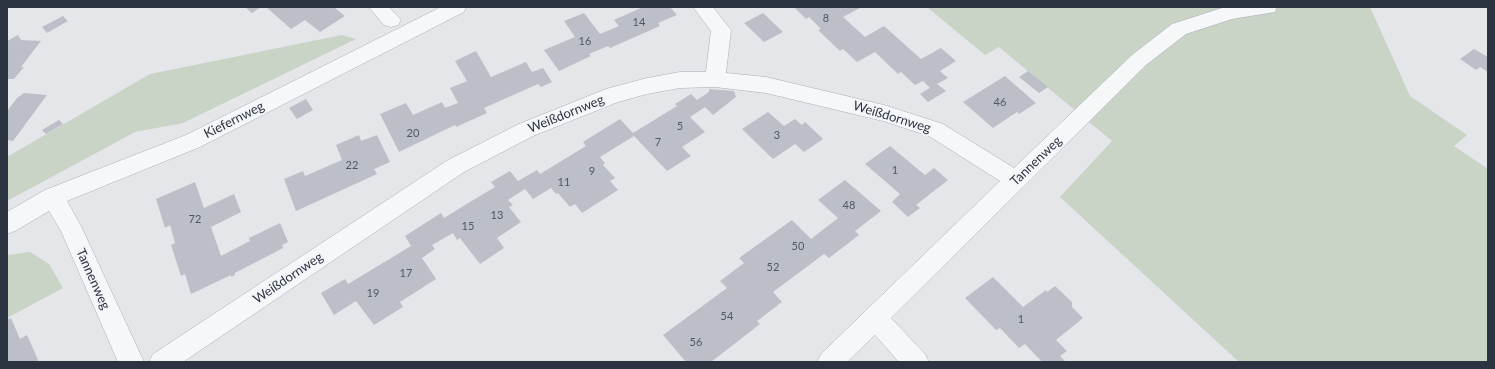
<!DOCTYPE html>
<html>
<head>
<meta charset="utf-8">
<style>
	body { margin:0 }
	#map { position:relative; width:1495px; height:369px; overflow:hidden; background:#e4e6ea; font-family:Lato,sans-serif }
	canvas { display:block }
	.frame { position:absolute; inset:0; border:8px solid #2d3441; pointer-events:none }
</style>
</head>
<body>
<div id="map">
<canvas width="1495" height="369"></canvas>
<div class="frame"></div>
</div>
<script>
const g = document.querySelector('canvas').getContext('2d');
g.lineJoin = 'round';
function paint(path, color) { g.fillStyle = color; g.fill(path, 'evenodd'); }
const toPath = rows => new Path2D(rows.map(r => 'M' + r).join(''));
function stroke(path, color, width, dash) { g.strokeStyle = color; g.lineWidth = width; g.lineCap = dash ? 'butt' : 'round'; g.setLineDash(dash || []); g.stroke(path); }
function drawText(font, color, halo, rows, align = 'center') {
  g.font = font + ' Lato,sans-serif'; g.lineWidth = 4; g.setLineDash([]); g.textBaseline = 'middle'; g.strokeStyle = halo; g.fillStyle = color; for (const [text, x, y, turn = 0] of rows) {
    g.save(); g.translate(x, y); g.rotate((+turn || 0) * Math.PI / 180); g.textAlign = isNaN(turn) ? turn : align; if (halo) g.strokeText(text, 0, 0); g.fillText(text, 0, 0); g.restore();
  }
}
paint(toPath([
	[927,7,1370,7,1410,96,1467,135,1454,146,1488,169,1488,362,1239,362,1060,197,1112,141,999,47,985,55],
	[342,35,356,39,183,123,135,132,7,201,7,157,150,74],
	[30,252,49,264,63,288,7,318,7,255]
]), '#c9d3c6');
paint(toPath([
	[245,7,261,7,252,13],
	[266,7,334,7,345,16,320,32,305,20,291,29],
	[643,7,670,7,677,15,658,23,660,26,610,48,608,46,589,54,591,56,559,71,544,50,575,37,564,21,584,13,600,34,619,26,614,20],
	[794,7,862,7,843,17,865,37,884,26,921,59,941,48,956,61,940,71,948,78,937,84,946,91,928,102,920,94,930,88,923,81,915,85,901,72,898,74,875,52,857,62,843,49,840,51,818,30,821,29,809,17,806,19],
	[763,13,783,32,764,42,744,23],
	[63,16,68,21,47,33,42,27],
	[18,35,21,40,41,41,21,67,24,67,14,79,7,79,7,41],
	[1474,49,1488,57,1488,72,1480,67,1476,70,1460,59],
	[476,51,491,77,526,62,532,72,543,68,552,82,541,87,538,84,484,108,487,113,456,127,455,125,399,152,380,114,406,103,413,115,442,102,445,108,458,103,450,88,467,81,455,61],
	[1028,71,1048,87,1039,93,1019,77],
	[1005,76,1036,103,1019,114,1017,112,993,128,963,102],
	[709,89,734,91,736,97,713,115,705,107,690,117,705,132,682,147,691,156,667,171,634,136,600,157,605,163,603,165,615,178,610,181,618,190,582,213,575,204,570,207,558,193,556,194,551,188,533,199,525,189,508,200,513,205,509,207,521,222,497,238,504,248,480,264,460,238,457,240,453,233,432,245,435,249,422,258,436,279,400,302,403,307,374,325,356,301,334,315,321,293,345,279,348,284,411,246,405,236,441,213,444,218,470,202,495,187,491,182,510,171,518,181,537,170,540,174,586,146,583,142,620,119,633,133,677,106,675,104,691,94,697,100,709,92],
	[24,93,47,95,13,141,7,140,7,111,17,98],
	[306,99,313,110,297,119,289,108],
	[768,112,784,126,795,119,802,125,805,122,823,139,804,152,795,144,773,159,742,129],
	[59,120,63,124,46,134,42,130],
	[359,135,361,141,377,135,390,162,374,169,377,174,296,211,284,179,303,171,305,176,342,160,336,145],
	[890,146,925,175,934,168,948,180,916,205,920,208,908,217,892,202,900,194,865,164],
	[845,180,881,211,855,231,859,235,829,258,824,254,773,292,782,302,757,321,760,324,711,362,686,362,663,335,727,288,720,281,744,263,739,258,792,220,811,239,838,218,818,200],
	[195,182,204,208,234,194,241,212,211,227,221,256,250,241,249,238,280,223,288,242,282,245,283,248,235,273,235,275,231,277,231,275,191,294,185,274,181,276,171,245,175,243,170,225,165,228,156,199],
	[993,277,1023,307,1046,290,1047,292,1055,286,1072,302,1072,307,1083,318,1056,340,1067,351,1060,356,1066,362,1042,362,1025,344,1019,348,1000,328,996,330,965,298],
	[11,318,20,339,27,335,39,362,7,362,7,320]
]), '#bcbfc7');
const minor = toPath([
	[369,7,389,7,401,20,398,25,391,27,384,25,369,7],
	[441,7,466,7,464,12,200,147,67,201,81,226,144,362,118,362,61,231,49,211,15,231,7,234,7,212,45,190,186,135,441,7],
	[693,7,713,7,731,30,726,73,766,77,884,105,943,124,1014,168,1132,55,1172,24,1225,7,1277,7,1275,12,1232,19,1186,34,1146,65,891,318,925,354,929,362,899,362,875,335,847,362,817,362,821,354,1000,181,929,136,883,121,766,93,715,87,680,88,647,94,618,102,533,136,464,172,183,362,149,362,153,354,448,160,519,124,606,89,647,78,680,72,706,72,711,31,693,7]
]);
stroke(minor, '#a9adb4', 1);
paint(minor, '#f6f7f9');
drawText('11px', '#515762', null, [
	["8",826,18],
	["14",639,22],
	["16",585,41],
	["46",1000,102],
	["5",680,126],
	["20",413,133],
	["3",777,135],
	["7",658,142],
	["22",352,165],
	["1",895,170],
	["9",592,171],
	["11",564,182],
	["48",849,205],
	["13",497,215],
	["72",195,219],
	["15",468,226],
	["50",798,246],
	["52",773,267],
	["17",406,273],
	["19",373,293],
	["54",727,316],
	["1",1021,319],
	["56",696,342]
]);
drawText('13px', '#2d3441', '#f3f5f8', [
	["Weißdornweg",566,114,-22],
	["Weißdornweg",892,117,17],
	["Kiefernweg",234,120,-27],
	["Tannenweg",1036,161,-44],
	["Weißdornweg",288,278,-34],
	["Tannenweg",93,279,66]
]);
</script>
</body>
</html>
